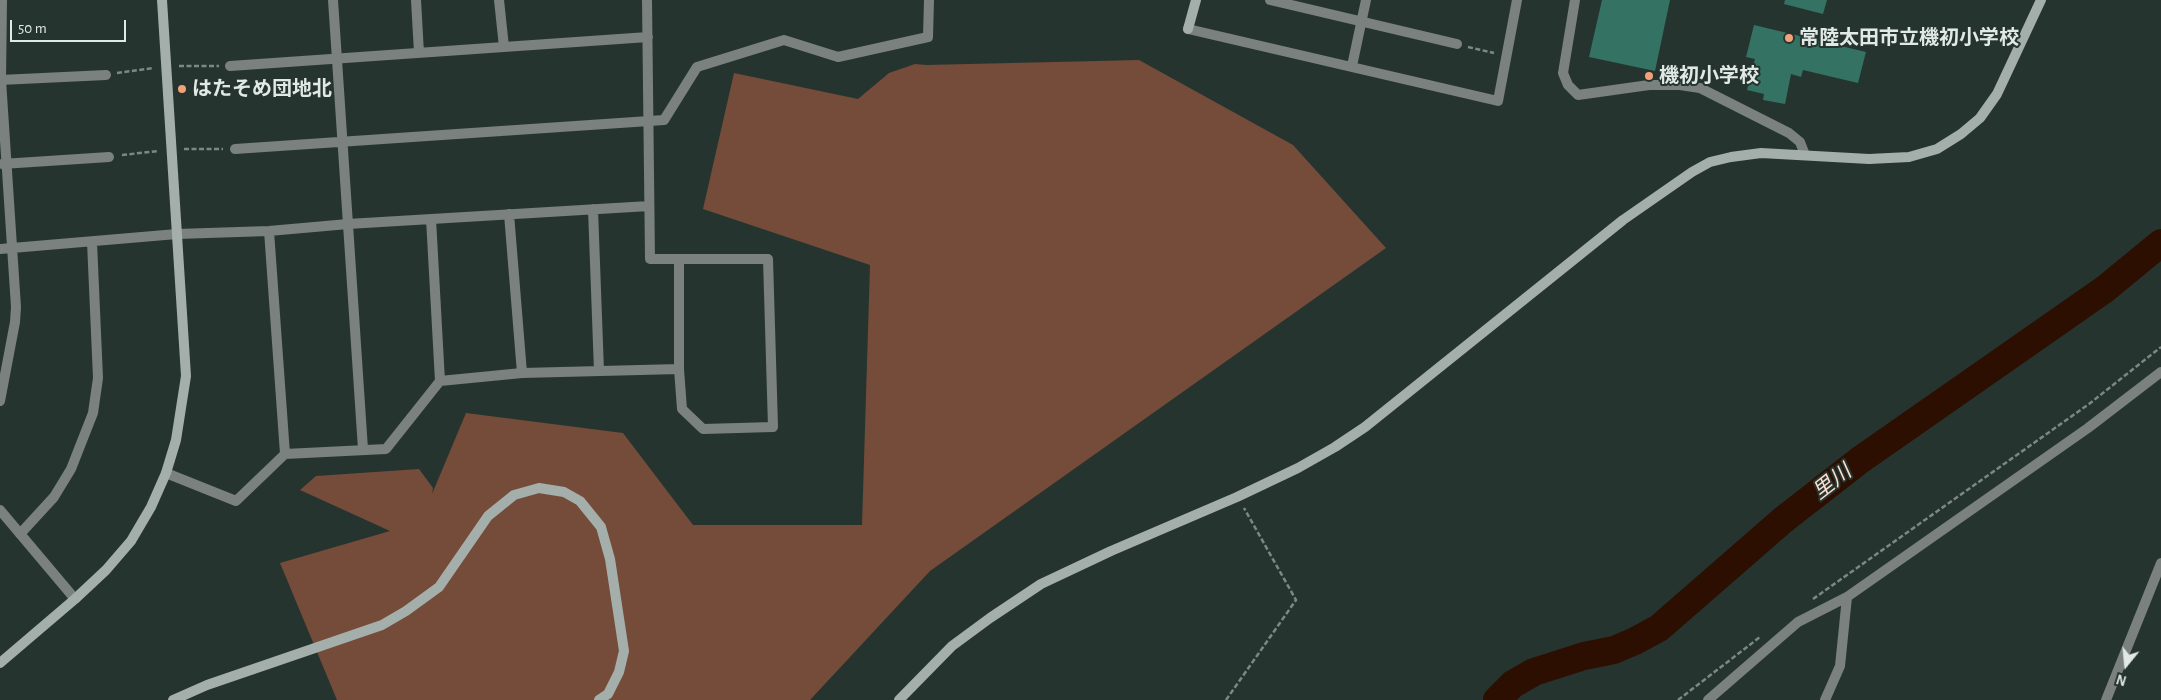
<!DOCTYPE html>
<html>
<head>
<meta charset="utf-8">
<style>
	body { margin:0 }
	#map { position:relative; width:2161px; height:700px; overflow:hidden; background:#263430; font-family:"Alegreya Sans",sans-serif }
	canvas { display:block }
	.north { position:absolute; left:2101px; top:640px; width:50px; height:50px; -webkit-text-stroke:4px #263430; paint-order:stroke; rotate:197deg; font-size:14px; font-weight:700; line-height:20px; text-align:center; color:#e0e9e6 }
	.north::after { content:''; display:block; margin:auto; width:18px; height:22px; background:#e0e9e6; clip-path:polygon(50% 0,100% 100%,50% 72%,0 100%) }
	.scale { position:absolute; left:10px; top:20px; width:116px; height:22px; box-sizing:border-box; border:2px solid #e0e9e6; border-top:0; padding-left:6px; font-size:15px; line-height:18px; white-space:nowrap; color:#e0e9e6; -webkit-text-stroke:4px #263430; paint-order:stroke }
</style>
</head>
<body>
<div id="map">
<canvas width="2161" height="700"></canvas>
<div class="north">N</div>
<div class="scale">50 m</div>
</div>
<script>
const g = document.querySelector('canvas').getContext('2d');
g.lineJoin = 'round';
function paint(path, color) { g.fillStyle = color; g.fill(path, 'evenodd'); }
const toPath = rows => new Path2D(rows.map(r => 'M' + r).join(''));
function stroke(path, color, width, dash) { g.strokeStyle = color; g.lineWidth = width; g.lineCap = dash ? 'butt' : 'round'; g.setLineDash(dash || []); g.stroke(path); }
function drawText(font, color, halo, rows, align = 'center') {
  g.font = font + ' "Alegreya Sans","Noto Sans JP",sans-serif'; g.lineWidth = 4; g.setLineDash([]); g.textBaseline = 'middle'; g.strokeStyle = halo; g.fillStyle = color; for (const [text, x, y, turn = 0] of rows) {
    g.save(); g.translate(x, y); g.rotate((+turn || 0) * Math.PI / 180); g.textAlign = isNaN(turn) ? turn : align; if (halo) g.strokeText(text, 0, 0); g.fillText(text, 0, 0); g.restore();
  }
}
paint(toPath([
	[1139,60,1293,145,1386,248,930,571,810,700,337,700,280,563,390,531,300,490,316,476,419,469,433,488,432,494,466,413,623,433,693,525,862,525,870,265,703,209,734,73,858,99,889,73,915,64,926,65]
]), '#744c39');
stroke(toPath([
	[1497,700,1513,684,1534,672,1584,656,1614,650,1635,641,1659,628,1783,520,1860,460,2105,289,2161,243]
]), '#2c0f01', 28);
paint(toPath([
	[1602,0,1670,0,1655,71,1589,57],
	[1785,0,1827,0,1823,14,1784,4],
	[1754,25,1866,52,1858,83,1803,70,1801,77,1791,74,1785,104,1763,100,1764,94,1747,90,1755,59,1746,57]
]), '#347364');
stroke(toPath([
	[1468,47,1494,53],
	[179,66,219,66],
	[117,73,154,68],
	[184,149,223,149],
	[122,155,158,151],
	[1813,599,2089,404,2161,347],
	[1226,700,1296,600,1244,508],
	[1678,700,1760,637]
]), '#7c8884', 2.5, [5, 2.5]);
stroke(toPath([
	[333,0,363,449],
	[416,0,419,53],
	[499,0,504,47],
	[647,0,650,259,768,259,773,427,703,429,682,409,679,369,679,260],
	[1270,0,1457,44],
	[1575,0,1563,73,1568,85,1578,95,1649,85,1680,85,1700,88,1789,133,1800,142,1805,155],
	[1188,29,1498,101,1517,0],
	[230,66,648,37],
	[1352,66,1366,0],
	[0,80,106,75],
	[235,149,664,120,697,67,784,40,838,57,928,37,929,0],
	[2,164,109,157],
	[593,209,599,371],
	[509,214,522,373],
	[431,219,440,381],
	[269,231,285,454],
	[0,249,177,234,269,231,348,224,649,206],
	[0,401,15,322,16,307,1,80,2,0],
	[166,473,236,501,285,454,386,449,440,381,522,373,679,369],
	[0,510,75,599],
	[20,534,54,497,71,469,93,413,98,378,92,242],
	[1708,700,1798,622,1847,597,2088,428,2161,372],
	[1825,700,1840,666,1847,597],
	[2106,700,2161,563]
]), '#7a817f', 10);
stroke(toPath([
	[1188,29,1196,0],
	[0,663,75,599,106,570,131,541,151,507,166,473,176,440,186,376,162,0],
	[173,700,207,685,382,625,406,611,439,587,488,516,514,495,539,488,564,492,580,501,601,527,610,559,624,651,619,672,608,694,599,700],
	[899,700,952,646,990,618,1041,584,1111,551,1237,497,1298,468,1335,447,1365,427,1623,220,1692,172,1710,162,1731,157,1761,153,1869,159,1909,157,1937,149,1961,134,1980,118,1997,94,2041,0]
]), '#a4afac', 10);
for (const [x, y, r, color] of [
	[1789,38,5,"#f1a27b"],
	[1649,76,5,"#f1a27b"],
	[182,89,5,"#f1a27b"]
]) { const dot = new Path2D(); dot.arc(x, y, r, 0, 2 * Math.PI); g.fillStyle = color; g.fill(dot); stroke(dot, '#263430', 2); }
drawText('bold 20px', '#e0e9e6', '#263430', [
	["常陸太田市立機初小学校",1799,38],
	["機初小学校",1659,76],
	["はたそめ団地北",192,89]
], 'left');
drawText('italic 21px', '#fcddce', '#263430', [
	["里川",1832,482,-38]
]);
</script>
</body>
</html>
